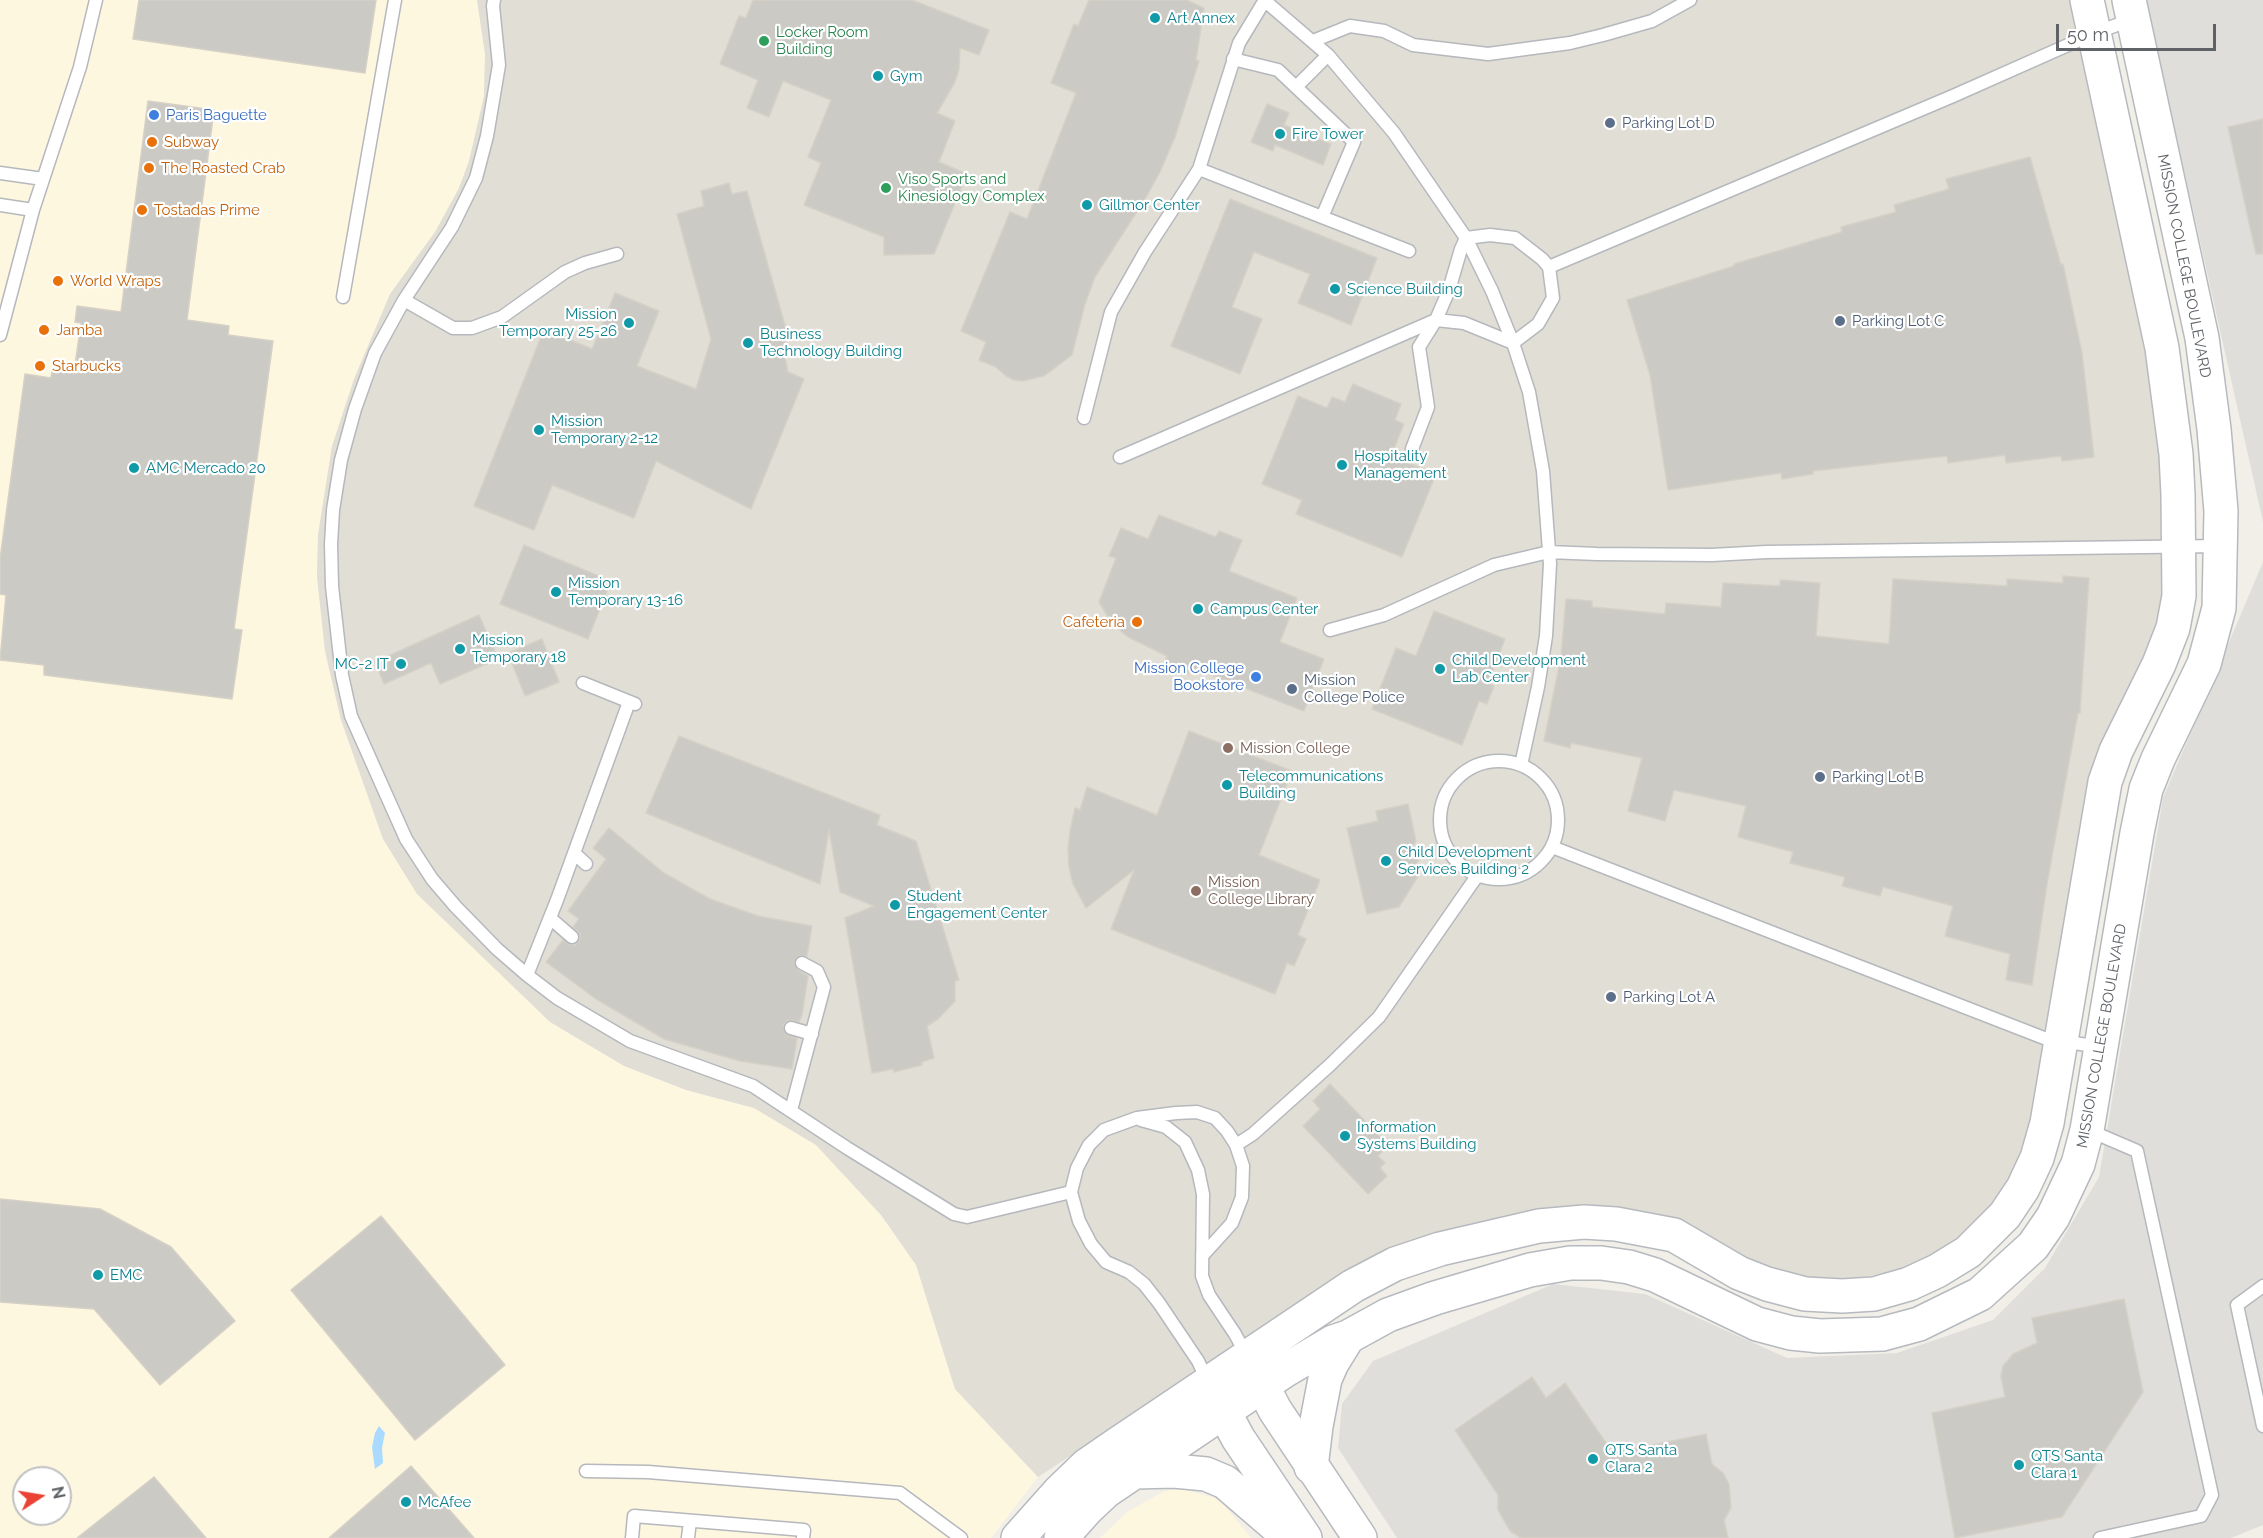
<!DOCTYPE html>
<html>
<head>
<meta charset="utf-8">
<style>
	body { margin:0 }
	#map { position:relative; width:2263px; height:1538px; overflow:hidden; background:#f1efe8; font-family:Raleway,sans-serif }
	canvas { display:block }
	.north { position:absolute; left:12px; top:1466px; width:60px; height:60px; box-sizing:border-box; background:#fff; border:2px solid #bfc1c3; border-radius:50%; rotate:78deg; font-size:16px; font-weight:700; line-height:24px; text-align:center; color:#5f6368 }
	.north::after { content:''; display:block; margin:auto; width:21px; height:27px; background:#ea4335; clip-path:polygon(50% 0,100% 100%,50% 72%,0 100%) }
	.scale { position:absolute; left:2056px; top:24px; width:160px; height:27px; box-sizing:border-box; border:3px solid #5f6368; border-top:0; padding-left:8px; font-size:18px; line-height:21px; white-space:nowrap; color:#5f6368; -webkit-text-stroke:4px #fff; paint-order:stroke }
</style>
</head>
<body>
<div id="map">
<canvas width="2263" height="1538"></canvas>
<div class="north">N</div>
<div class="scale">50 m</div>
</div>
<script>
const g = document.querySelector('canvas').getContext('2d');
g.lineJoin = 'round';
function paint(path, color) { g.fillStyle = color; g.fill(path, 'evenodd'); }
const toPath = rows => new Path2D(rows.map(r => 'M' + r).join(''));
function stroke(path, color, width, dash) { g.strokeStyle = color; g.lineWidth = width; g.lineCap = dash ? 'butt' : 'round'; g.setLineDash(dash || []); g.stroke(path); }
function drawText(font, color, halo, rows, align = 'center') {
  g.font = font + ' Raleway,sans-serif'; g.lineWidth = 4.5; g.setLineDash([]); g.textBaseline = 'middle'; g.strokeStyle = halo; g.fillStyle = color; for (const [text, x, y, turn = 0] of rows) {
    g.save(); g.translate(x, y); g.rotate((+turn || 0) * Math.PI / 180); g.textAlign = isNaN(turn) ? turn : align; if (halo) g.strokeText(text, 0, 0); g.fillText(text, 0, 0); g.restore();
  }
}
paint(toPath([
	[0,0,477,0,485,54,484,96,469,161,459,188,435,232,390,294,332,446,318,535,317,577,325,651,341,720,383,839,686,1090,754,1108,816,1145,881,1215,916,1265,955,1389,1038,1477,991,1538,0,1538],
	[24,1478,60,1478,60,1514,24,1514],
	[1183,1489,1219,1499,1251,1538,1100,1538,1127,1512,1165,1491]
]), '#fef7e0');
paint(toPath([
	[2146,0,2263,0,2263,522],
	[2263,562,2263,1525,2231,1538,1397,1538,1338,1448,1342,1404,1373,1361,1553,1284,1645,1294,1787,1358,1897,1353,1993,1320,2045,1268,2099,1177,2163,798]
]), '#e0deda');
paint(toPath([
	[477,0,2075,0,2145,326,2166,496,2163,613,2028,1148,1999,1201,1929,1266,1820,1284,1530,1215,1153,1402,1038,1477,955,1389,916,1265,881,1215,816,1145,754,1108,686,1090,624,1066,550,1022,417,894,383,839,341,720,325,651,317,577,318,535,332,446,354,379,390,294,435,232,459,188,469,161,484,96,485,54]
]), '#e1ded6');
paint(toPath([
	[379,1426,385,1433,382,1448,383,1463,375,1469,372,1447,375,1433]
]), '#aadaff');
const building = toPath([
	[139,0,376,0,365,73,133,39,139,0],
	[753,0,912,0,989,30,979,55,960,48,959,69,955,82,937,113,955,121,939,162,967,174,934,254,884,255,884,237,804,205,821,163,808,157,831,100,783,81,769,117,747,108,758,80,720,64,739,16,746,18,753,0],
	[1089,0,1187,0,1204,8,1196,60,1199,61,1175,137,1160,172,1145,199,1095,277,1085,304,1072,355,1044,376,1022,381,1014,380,1006,376,996,367,979,360,986,342,961,331,1010,212,1027,219,1076,93,1051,83,1074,24,1078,26,1089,0],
	[148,101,214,110,187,320,229,326,228,335,273,341,234,629,242,630,232,699,44,675,44,665,0,660,6,595,0,594,0,559,25,374,51,378,53,363,75,365,81,323,75,322,77,306,121,312,148,101],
	[1267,104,1289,113,1284,125,1331,144,1323,165,1275,145,1273,151,1251,142,1267,104],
	[2263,119,2263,254,2256,254,2228,127,2263,119],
	[2030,157,2061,265,2063,264,2082,353,2094,457,2062,461,2061,456,2006,463,2005,455,1948,463,1947,456,1813,471,1813,474,1782,479,1781,473,1668,490,1650,375,1627,300,1734,266,1734,264,1842,232,1841,227,1896,212,1894,205,1949,189,1946,179,2030,157],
	[729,183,732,194,747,191,788,336,783,347,788,372,804,379,751,509,656,461,634,518,552,485,534,530,474,506,544,329,592,349,615,293,659,311,637,366,696,389,711,339,677,214,704,206,701,191,729,183],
	[1230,199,1377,258,1351,325,1298,303,1310,274,1254,252,1232,307,1262,319,1240,374,1171,346,1230,199],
	[1353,384,1401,404,1395,420,1404,424,1391,456,1436,474,1402,557,1296,514,1302,500,1262,484,1298,396,1327,408,1332,397,1345,402,1353,384],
	[1159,515,1216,537,1219,531,1242,540,1229,571,1297,598,1280,642,1324,659,1304,711,1191,667,1188,674,1164,664,1167,656,1128,637,1116,627,1107,615,1099,602,1116,558,1109,556,1121,528,1148,539,1159,515],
	[524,545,611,581,588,639,500,604,524,545],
	[2063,576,2089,578,2080,713,2078,713,2047,884,2032,985,2006,980,2010,954,1945,936,1953,906,1883,887,1880,896,1842,886,1845,877,1790,863,1793,852,1738,837,1746,806,1674,790,1665,821,1628,811,1642,758,1571,743,1570,748,1544,741,1561,656,1566,599,1592,601,1592,607,1665,614,1666,603,1721,607,1723,583,1780,586,1780,580,1820,583,1816,636,1889,644,1893,579,2007,586,2007,579,2063,583,2063,576],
	[1434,611,1505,639,1488,683,1494,686,1487,704,1479,701,1462,745,1372,709,1396,648,1416,656,1434,611],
	[479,615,498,659,440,684,431,663,384,684,375,662,479,615],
	[542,639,559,682,525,696,508,653,542,639],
	[1189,731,1292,771,1259,855,1320,880,1298,935,1306,939,1294,966,1287,963,1275,994,1111,929,1134,870,1086,908,1073,884,1069,867,1068,849,1070,831,1075,808,1080,810,1087,787,1157,815,1189,731],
	[679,736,880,815,877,825,916,841,959,980,955,981,955,1001,938,1019,927,1026,934,1058,922,1062,922,1065,894,1072,893,1069,872,1073,845,918,874,906,840,892,829,830,820,884,646,813,679,736],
	[1408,804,1416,841,1410,850,1421,856,1415,866,1422,870,1399,907,1367,914,1347,828,1378,821,1376,811,1408,804],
	[609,828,664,873,710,899,758,916,812,926,807,956,798,956,794,963,798,970,808,976,802,1015,799,1022,788,1020,783,1026,786,1034,797,1038,792,1069,740,1061,664,1039,596,999,546,962,563,940,571,945,575,945,580,939,580,934,573,927,579,919,568,911,606,859,593,848,609,828],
	[1330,1084,1388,1145,1378,1156,1385,1163,1380,1168,1387,1176,1368,1194,1303,1126,1320,1109,1313,1101,1330,1084],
	[0,1199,100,1209,171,1247,235,1321,160,1385,94,1309,0,1302,0,1199],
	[381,1216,505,1365,415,1440,291,1290,381,1216],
	[2124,1299,2143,1392,2062,1517,1955,1538,1932,1413,2005,1397,2001,1376,2003,1366,2013,1354,2037,1343,2032,1318,2124,1299],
	[1532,1377,1546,1398,1565,1383,1613,1453,1706,1434,1712,1464,1723,1473,1729,1484,1731,1508,1724,1520,1728,1538,1521,1538,1510,1531,1498,1510,1498,1495,1455,1430,1532,1377],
	[411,1466,474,1538,329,1538,411,1466],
	[154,1477,206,1538,77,1538,154,1477]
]);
paint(building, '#cccac5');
stroke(building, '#d6d1c6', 1.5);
const lane = toPath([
	[494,0,493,6,499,65,487,136,476,178,452,227,404,300,375,353,355,409,341,460,333,510,331,544,332,586,342,675,351,716,406,839,432,879,456,907,497,949,527,975,557,998,630,1041,753,1086,847,1148,954,1214,967,1217,1071,1192],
	[1264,0,1328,55,1394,133,1466,238,1492,291,1513,343,1529,392,1543,471,1550,564,1546,636,1538,687,1521,765],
	[1313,41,1350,26,1384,31,1413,45,1488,54,1570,43,1603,35,1652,21,1690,0],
	[1233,59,1278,70,1354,142,1322,217],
	[1296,87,1328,55],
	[1199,169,1409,251],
	[0,173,43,179],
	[0,205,33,210],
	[1549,267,1953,96,2095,33,2133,19],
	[343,297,395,0],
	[404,300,453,328,472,328,502,317,565,272,585,263,617,254],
	[0,335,33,210,80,67,96,0],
	[1084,418,1111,312,1145,252,1199,169,1239,43,1265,0],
	[1120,457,1436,320,1464,323,1513,343,1538,324,1553,298,1549,267,1542,259,1515,238,1490,235,1466,238,1461,249,1449,290,1436,320,1419,347,1428,407,1412,449],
	[1330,630,1384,615,1494,565,1549,552,1597,554,1712,555,1766,552,2220,546],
	[583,683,635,704],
	'1440 820a59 59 0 1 1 118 0a59 59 0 1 1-118 0Z',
	[1552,847,2044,1038,2099,1047],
	[574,853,586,864],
	[550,918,572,937],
	[527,975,557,900,629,702],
	[791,1028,812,1034],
	[791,1110,824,987,817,971,802,963],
	[1141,1120,1166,1127,1185,1142,1198,1170,1203,1194,1202,1276,1209,1295,1235,1334,1247,1356],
	[2088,1130,2137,1151,2212,1495,2201,1516,2100,1538],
	[1236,1145,1253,1134,1330,1065,1379,1017,1477,876],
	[1202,1256,1232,1223,1242,1197,1243,1166,1236,1145,1227,1131,1215,1118,1197,1112,1176,1113,1137,1118,1104,1130,1089,1145,1077,1168,1071,1192,1079,1221,1091,1244,1106,1262,1129,1272,1144,1284,1159,1303,1198,1361,1208,1382],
	[2263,1286,2237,1305,2263,1426],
	[586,1471,648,1472,900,1493,961,1538],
	[632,1538,634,1516,804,1530,803,1538],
	[688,1538,690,1521]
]);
const secondary = toPath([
	[1252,1366,1275,1410,1360,1538],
	[1214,1393,1238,1438,1305,1538],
	[1311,1467,1316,1426,1325,1379,1332,1363,1348,1337],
	[1134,1472,1174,1471,1206,1474,1225,1482,1290,1538],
	[1018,1538,1059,1492,1087,1465,1116,1445,1353,1286,1395,1264,1440,1249,1539,1226,1584,1222,1616,1224,1674,1235,1739,1273,1767,1284,1805,1294,1842,1296,1874,1294,1909,1284,1937,1271,1968,1252,2005,1215,2023,1188,2037,1158,2047,1123,2105,782,2116,751,2159,664,2173,628,2179,596,2178,495,2176,454,2162,348,2087,0],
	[1061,1538,1087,1509,1106,1491,1284,1371,1333,1342,1348,1337,1388,1315,1435,1298,1530,1270,1570,1263,1601,1263,1629,1267,1655,1275,1757,1324,1791,1333,1820,1336,1882,1334,1919,1324,1980,1294,2033,1246,2053,1217,2078,1164,2087,1130,2137,833,2146,789,2158,759,2204,664,2219,608,2221,511,2214,429,2202,338,2129,0]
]);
stroke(lane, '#b5b8bc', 15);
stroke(secondary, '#b6babf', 36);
stroke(lane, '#fff', 12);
stroke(secondary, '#fff', 33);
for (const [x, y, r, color] of [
	[1155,18,6,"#0f9aa8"],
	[764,41,6,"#2e9e5b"],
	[878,76,6,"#0f9aa8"],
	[154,115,6,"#3f7fe0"],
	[1610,123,6,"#5c6f8a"],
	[1280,134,6,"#0f9aa8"],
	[152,142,6,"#e8710a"],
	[149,168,6,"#e8710a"],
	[886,188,6,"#2e9e5b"],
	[1087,205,6,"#0f9aa8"],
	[142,210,6,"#e8710a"],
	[58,281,6,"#e8710a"],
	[1335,289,6,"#0f9aa8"],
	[1840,321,6,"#5c6f8a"],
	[629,323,6,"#0f9aa8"],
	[44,330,6,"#e8710a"],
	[748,343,6,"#0f9aa8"],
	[40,366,6,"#e8710a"],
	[539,430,6,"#0f9aa8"],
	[1342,465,6,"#0f9aa8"],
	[134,468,6,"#0f9aa8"],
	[556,592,6,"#0f9aa8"],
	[1198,609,6,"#0f9aa8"],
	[1137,622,6,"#e8710a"],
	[460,649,6,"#0f9aa8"],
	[401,664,6,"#0f9aa8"],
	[1440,669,6,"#0f9aa8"],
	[1256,677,6,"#3f7fe0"],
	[1292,689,6,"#5c6f8a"],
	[1228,748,6,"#8d6e63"],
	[1820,777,6,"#5c6f8a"],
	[1227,785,6,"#0f9aa8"],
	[1386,861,6,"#0f9aa8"],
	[1196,891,6,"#8d6e63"],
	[895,905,6,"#0f9aa8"],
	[1611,997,6,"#5c6f8a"],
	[1345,1136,6,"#0f9aa8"],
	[98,1275,6,"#0f9aa8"],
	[1593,1459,6,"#0f9aa8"],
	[2019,1465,6,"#0f9aa8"],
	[406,1502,6,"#0f9aa8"]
]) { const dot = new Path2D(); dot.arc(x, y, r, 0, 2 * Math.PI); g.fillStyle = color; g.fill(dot); stroke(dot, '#fff', 2); }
drawText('15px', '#0d838f', '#fff', [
	["Art Annex",1167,18],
	["Gym",890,76],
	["Fire Tower",1292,134],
	["Gillmor Center",1099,205],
	["Science Building",1347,289],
	["Mission",617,314,"right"],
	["Temporary 25-26",617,331,"right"],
	["Business",760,334],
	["Technology Building",760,351],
	["Mission",551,421],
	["Temporary 2-12",551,438],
	["Hospitality",1354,456],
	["Management",1354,473],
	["AMC Mercado 20",146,468],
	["Mission",568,583],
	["Temporary 13-16",568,600],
	["Campus Center",1210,609],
	["Mission",472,640],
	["Temporary 18",472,657],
	["Child Development",1452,660],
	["Lab Center",1452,677],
	["MC-2 IT",389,664,"right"],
	["Telecommunications",1239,776],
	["Building",1239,793],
	["Child Development",1398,852],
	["Services Building 2",1398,869],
	["Student",907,896],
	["Engagement Center",907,913],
	["Information",1357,1127],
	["Systems Building",1357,1144],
	["EMC",110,1275],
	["QTS Santa",1605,1450],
	["Clara 2",1605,1467],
	["QTS Santa",2031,1456],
	["Clara 1",2031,1473],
	["McAfee",418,1502]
], 'left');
drawText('15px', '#27864d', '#fff', [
	["Locker Room",776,32],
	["Building",776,49],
	["Viso Sports and",898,179],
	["Kinesiology Complex",898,196]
], 'left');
drawText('15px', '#366cbe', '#fff', [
	["Paris Baguette",166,115],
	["Mission College",1244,668,"right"],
	["Bookstore",1244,685,"right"]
], 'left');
drawText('15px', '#4e5e75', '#fff', [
	["Parking Lot D",1622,123],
	["Parking Lot C",1852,321],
	["Mission",1304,680],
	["College Police",1304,697],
	["Parking Lot B",1832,777],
	["Parking Lot A",1623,997]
], 'left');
drawText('15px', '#c56008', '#fff', [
	["Subway",164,142],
	["The Roasted Crab",161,168],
	["Tostadas Prime",154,210],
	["World Wraps",70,281],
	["Jamba",56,330],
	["Starbucks",52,366],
	["Cafeteria",1125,622,"right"]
], 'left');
drawText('15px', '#5f6368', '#fff', [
	["MISSION COLLEGE BOULEVARD",2184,266,79],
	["MISSION COLLEGE BOULEVARD",2102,1036,-80]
]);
drawText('15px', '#785e54', '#fff', [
	["Mission College",1240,748],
	["Mission",1208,882],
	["College Library",1208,899]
], 'left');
</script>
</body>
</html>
